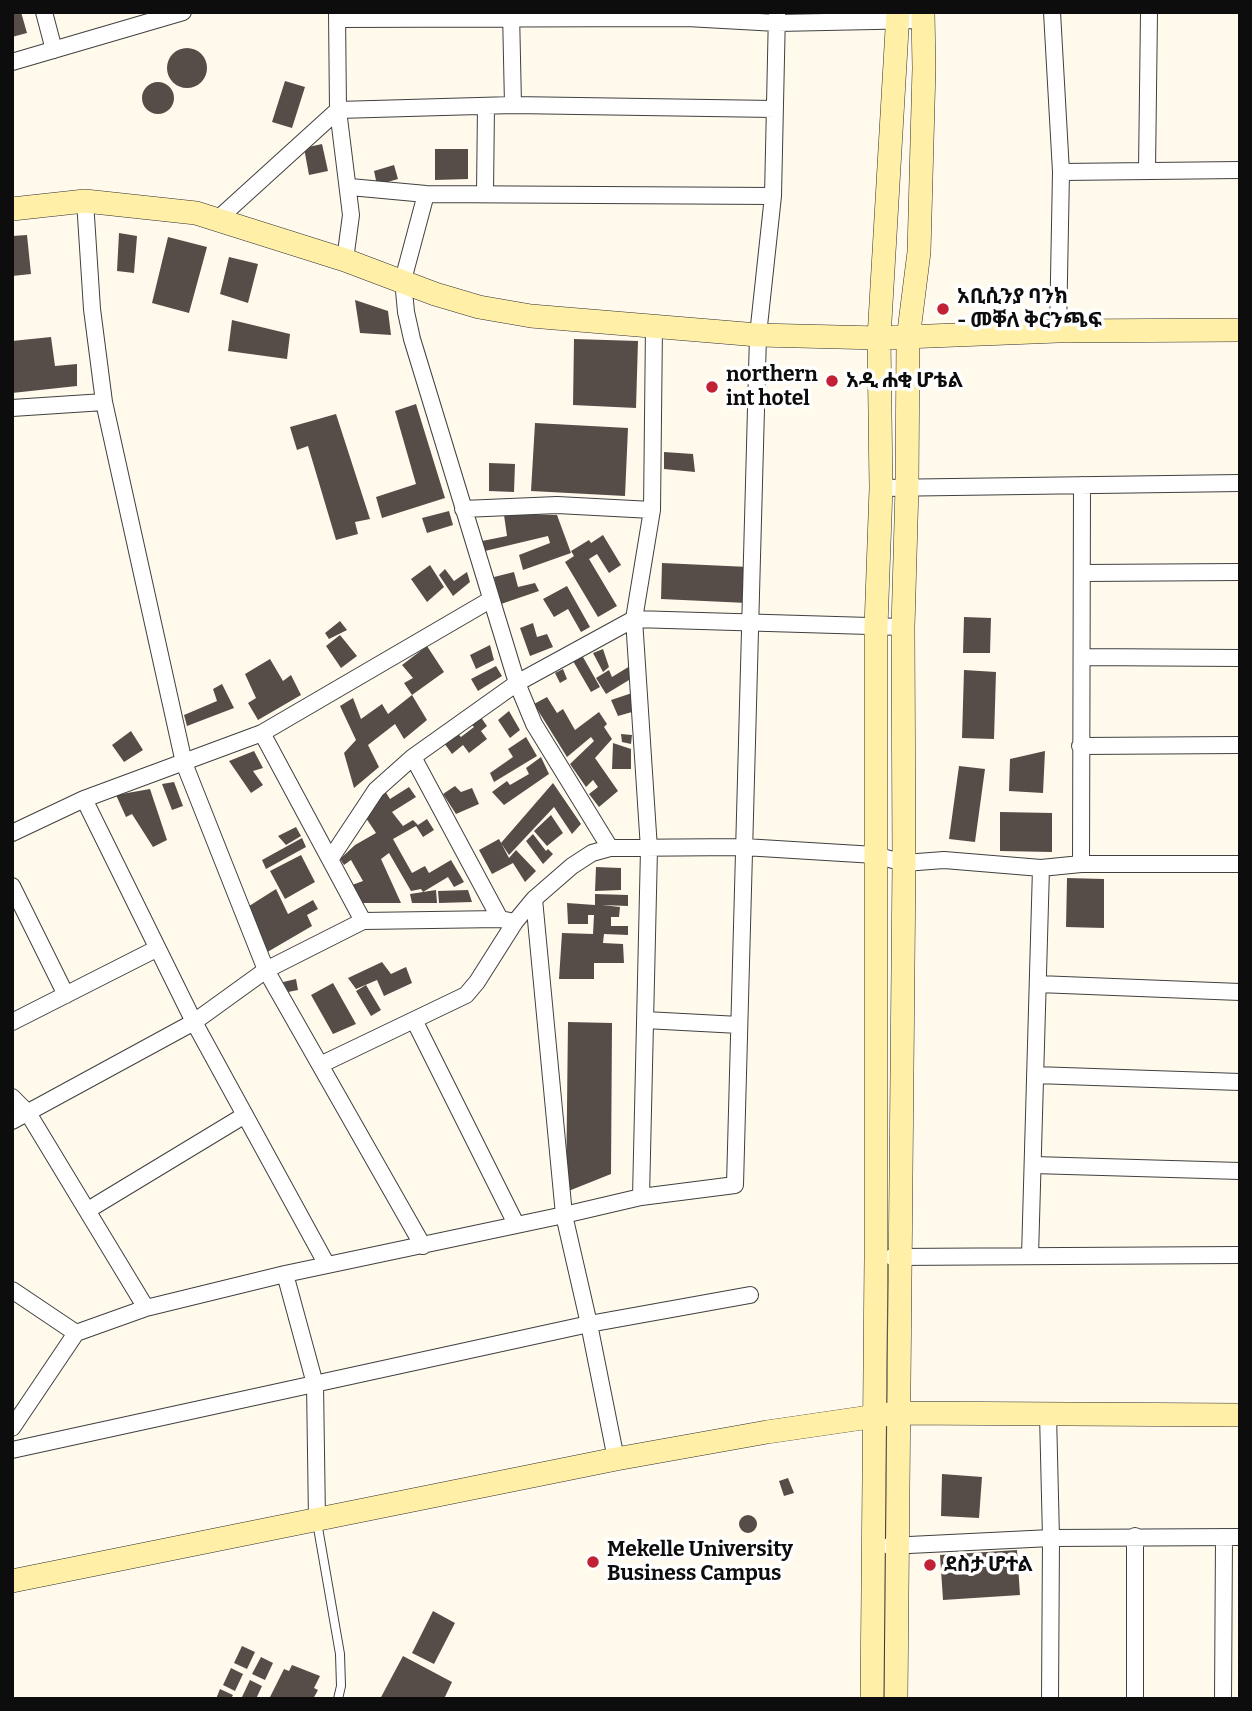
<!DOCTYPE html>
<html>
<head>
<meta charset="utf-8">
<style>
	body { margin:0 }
	#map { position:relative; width:1252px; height:1711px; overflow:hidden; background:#fffaec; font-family:Bitter,serif }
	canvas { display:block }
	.frame { position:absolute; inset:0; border:14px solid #0d0d0d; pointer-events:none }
</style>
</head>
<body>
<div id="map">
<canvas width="1252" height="1711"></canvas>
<div class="frame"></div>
</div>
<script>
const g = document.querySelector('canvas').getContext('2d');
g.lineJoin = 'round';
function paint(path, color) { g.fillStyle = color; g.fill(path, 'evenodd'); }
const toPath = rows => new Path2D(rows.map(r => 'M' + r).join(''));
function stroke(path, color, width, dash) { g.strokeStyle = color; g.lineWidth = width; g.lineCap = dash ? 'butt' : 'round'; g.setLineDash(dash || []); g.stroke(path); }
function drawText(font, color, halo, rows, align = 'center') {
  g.font = font + ' Bitter,"Noto Sans Ethiopic",serif'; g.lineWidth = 7; g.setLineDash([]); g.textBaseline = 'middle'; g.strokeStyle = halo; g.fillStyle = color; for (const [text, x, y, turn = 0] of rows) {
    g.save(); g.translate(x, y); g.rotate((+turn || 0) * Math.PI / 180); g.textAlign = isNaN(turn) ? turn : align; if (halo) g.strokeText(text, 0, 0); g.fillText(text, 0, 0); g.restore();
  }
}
paint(toPath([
	[12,12,21,12,27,33,12,37],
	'167 68a20 20 0 1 1 40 0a20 20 0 1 1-40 0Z',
	[285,81,305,87,292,128,272,122],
	'142 98a16 16 0 1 1 32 0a16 16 0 1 1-32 0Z',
	[322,144,328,171,309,175,304,148],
	[435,149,468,149,468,179,435,180],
	[394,165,398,179,377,185,374,171],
	[119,233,137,236,134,273,117,271],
	[27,235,31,274,12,276,12,236],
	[168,237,207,247,189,313,152,303],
	[229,257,258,264,248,303,220,294],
	[355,300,388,311,391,335,360,333],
	[232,320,290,334,287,359,228,351],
	[51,337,55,366,77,364,77,386,12,393,12,341],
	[574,339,638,341,636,408,573,405],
	[416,404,445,498,382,518,376,497,416,484,395,411],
	[336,414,370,519,355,522,358,534,336,540,308,446,297,450,290,427],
	[535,423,628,428,625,496,531,491],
	[664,452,693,454,695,472,664,469],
	[489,463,515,464,514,492,489,491],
	[449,511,453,525,427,533,422,518],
	[517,514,557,515,571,553,523,570,519,555,550,543,548,536,485,551,482,541,507,536,504,515],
	[603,535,621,565,609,573,597,554,589,559,617,606,598,617,565,562,574,556,571,551,589,540,591,543],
	[662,563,749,567,747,603,661,599],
	[430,565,444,587,427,602,411,579],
	[445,569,454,581,467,572,470,582,453,596,439,575],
	[514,572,518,587,535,583,539,591,501,604,494,577],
	[567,586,590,627,581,632,568,609,554,617,543,599],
	[964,617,991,618,990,653,963,653],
	[340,621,347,630,329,639,325,633],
	[533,623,537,637,547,634,553,647,530,656,520,628],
	[340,635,357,656,341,668,326,646],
	[490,645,494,660,476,669,470,655],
	[427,646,444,672,412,695,404,683,413,678,402,665],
	[603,649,609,667,603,672,593,653],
	[583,657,600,687,591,692,573,661],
	[270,659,283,681,291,675,301,695,258,720,248,703,256,698,245,674],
	[496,666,502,676,478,691,471,679],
	[630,666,634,677,606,694,596,678,609,670,612,677],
	[563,669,567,679,560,683,555,673],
	[964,670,996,672,994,739,962,738],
	[222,684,234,708,187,726,184,715,217,701,213,689],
	[632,693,632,712,618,716,611,700],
	[412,695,427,720,404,739,395,724,368,745,379,767,354,788,344,753,356,740,340,706,353,698,361,719,382,704,388,714],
	[547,697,557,713,563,709,575,730,599,712,607,724,604,727,612,739,595,758,618,791,599,807,589,794,598,787,593,780,586,787,570,764,594,741,591,737,567,757,534,704],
	[509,711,520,730,510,738,498,720],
	[480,716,487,726,481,731,487,739,469,753,463,745,452,754,444,743,457,733,461,737,474,727,471,724],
	[131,731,143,750,124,762,112,745],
	[621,734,632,735,631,744,622,742],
	[526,737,537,756,494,782,490,773,513,757,508,749],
	[613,743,631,749,631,769,612,769],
	[254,751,263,768,253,771,263,785,251,793,229,761],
	[1045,751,1043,793,1009,791,1010,759],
	[541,757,549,774,504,805,492,792,507,781,510,785,529,774,526,768],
	[959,766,985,769,975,842,949,839],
	[174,782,183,806,172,810,162,784],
	[553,783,581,824,572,834,554,807,509,855,501,843],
	[455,786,461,792,472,788,479,804,456,814,443,794],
	[409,787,416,797,392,812,403,826,413,820,418,825,427,819,434,830,423,837,416,826,393,839,412,873,425,866,429,873,451,860,464,882,454,887,448,877,423,892,436,890,437,903,412,903,410,894,423,892,421,889,411,891,389,853,381,859,401,903,362,903,352,885,363,881,351,860,344,865,340,859,355,845,376,833,364,815,385,791,390,799],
	[150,789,167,840,153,847,132,814,126,817,116,795],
	[1000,812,1052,813,1052,852,1000,851],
	[551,815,563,833,547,846,534,831],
	[296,827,301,836,286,845,278,836],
	[533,834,546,851,548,849,553,854,543,864,526,841],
	[302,838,306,847,266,869,262,860],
	[499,839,509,858,516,850,536,871,525,882,513,863,492,874,479,850],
	[301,855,315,882,285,899,270,871],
	[596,867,621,868,621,890,595,891],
	[1067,878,1104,879,1104,928,1066,927],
	[276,889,288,914,313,900,318,909,307,915,312,926,264,954,246,908],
	[468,890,472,902,439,903,438,891],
	[595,894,628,895,628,906,602,905,620,907,619,917,611,917,611,926,628,926,628,935,604,934,603,943,623,944,624,963,594,963,594,979,559,979,562,933,593,934,594,915,588,915,588,924,568,924,567,903,595,905],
	[382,962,391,974,406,967,412,983,384,996,377,980,356,989,348,978],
	[296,979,298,990,288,992,283,982],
	[333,983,356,1024,333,1034,311,995],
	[366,985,381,1010,371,1016,356,991],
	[568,1022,612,1023,611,1174,566,1192],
	[942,1474,982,1477,979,1518,941,1516],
	[788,1478,794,1493,784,1496,779,1481],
	'739 1524a9 9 0 1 1 18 0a9 9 0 1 1-18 0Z',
	[1017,1550,1020,1595,943,1600,940,1555],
	[433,1611,455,1623,434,1664,412,1653],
	[242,1646,255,1652,247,1669,234,1663],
	[403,1656,452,1682,444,1699,380,1699],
	[261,1657,273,1663,265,1680,252,1674],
	[292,1665,320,1676,314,1688,318,1690,313,1699,269,1699,284,1669,289,1671],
	[231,1668,243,1674,235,1691,223,1685],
	[250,1680,262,1686,256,1699,242,1697],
	[220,1689,233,1695,231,1699,216,1699]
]), '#564d49');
const lane = toPath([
	[317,1522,340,1654,341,1686,338,1699]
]);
const street = toPath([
	[44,12,54,50],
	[337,12,338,110,351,215,345,260],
	[511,12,513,105],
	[1052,12,1061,172,1058,331],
	[337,19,687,18,777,23,923,20],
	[12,62,183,12],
	[1147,170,1149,12],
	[1061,172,1240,170],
	[350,187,426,194,773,196],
	[485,193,486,106],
	[426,194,403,280,406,312,412,339,517,683,534,724,610,848],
	[85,201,92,309,104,402,184,763,266,970,423,1246],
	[218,219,338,110,513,105,774,109],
	[12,408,104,402],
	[881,488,1240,483],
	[463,509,557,505,652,510],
	[1083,573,1240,572],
	[1082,657,1240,658],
	[262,733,363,921],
	[1080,746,1240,745],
	[413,757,500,919],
	[84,799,194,1022,327,1265],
	[12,833,84,799,262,733,490,600],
	[331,858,376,790,413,757,517,683,634,619,903,627],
	[1081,864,1082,485],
	[12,886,66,995],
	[534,899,564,1215,589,1324,616,1459],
	[1038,984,1240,992],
	[414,1020,516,1224],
	[645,1020,739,1025],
	[12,1022,156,949],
	[320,1065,466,995,477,982,515,922,534,899,572,866,592,853,610,848,744,847,875,855,904,863,944,860,1041,868,1081,864,1240,864],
	[1035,1075,1240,1082],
	[12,1097,28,1113,146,1308],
	[12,1121,194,1022,266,970,363,921,500,919,515,922],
	[1033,1165,1240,1171],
	[641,1197,649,849,634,619,652,510,654,325],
	[88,1210,245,1115],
	[1030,1256,1041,868],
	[892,1257,1240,1255],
	[285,1274,315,1384,317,1520],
	[12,1290,76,1333],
	[1048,1414,1051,1538,1050,1699],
	[12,1428,76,1333,146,1308,285,1274,564,1215,641,1197,735,1185,758,335,773,196,777,12],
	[12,1450,589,1324,750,1295],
	[1135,1536,1135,1699],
	[889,1546,1051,1538,1240,1537],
	[1223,1699,1224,1537]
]);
const secondary = toPath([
	[12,209,85,201,196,213,345,260,435,294,479,307,531,316,758,335,879,338,1058,331,1240,330],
	[12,1581,616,1459,767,1432,897,1413,1240,1415],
	[872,1699,876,1257,876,627,881,488,879,338,898,12],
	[896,1699,904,863,903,627,907,487,908,339,919,252,924,68,923,12]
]);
stroke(lane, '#404040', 10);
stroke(street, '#404040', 18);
stroke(secondary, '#2f2f2f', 24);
stroke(lane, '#fff', 8);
stroke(street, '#fff', 16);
stroke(secondary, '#ffefa7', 23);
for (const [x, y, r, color] of [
	[943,309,7,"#c22034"],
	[832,381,7,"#c22034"],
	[712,387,7,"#c22034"],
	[593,1562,7,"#c22034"],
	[930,1565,7,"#c22034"]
]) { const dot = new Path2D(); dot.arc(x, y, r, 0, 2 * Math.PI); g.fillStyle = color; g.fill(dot); stroke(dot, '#fff', 2.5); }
drawText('bold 21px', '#0d0d0d', '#fff', [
	["አቢሲንያ ባንክ",957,297],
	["- መቐለ ቅርንጫፍ",957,321],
	["northern",726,375],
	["int hotel",726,399],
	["አዲ ሐቂ ሆቴል",846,381],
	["Mekelle University",607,1550],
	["Business Campus",607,1574],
	["ደስታ ሆተል",944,1565]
], 'left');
</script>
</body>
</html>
